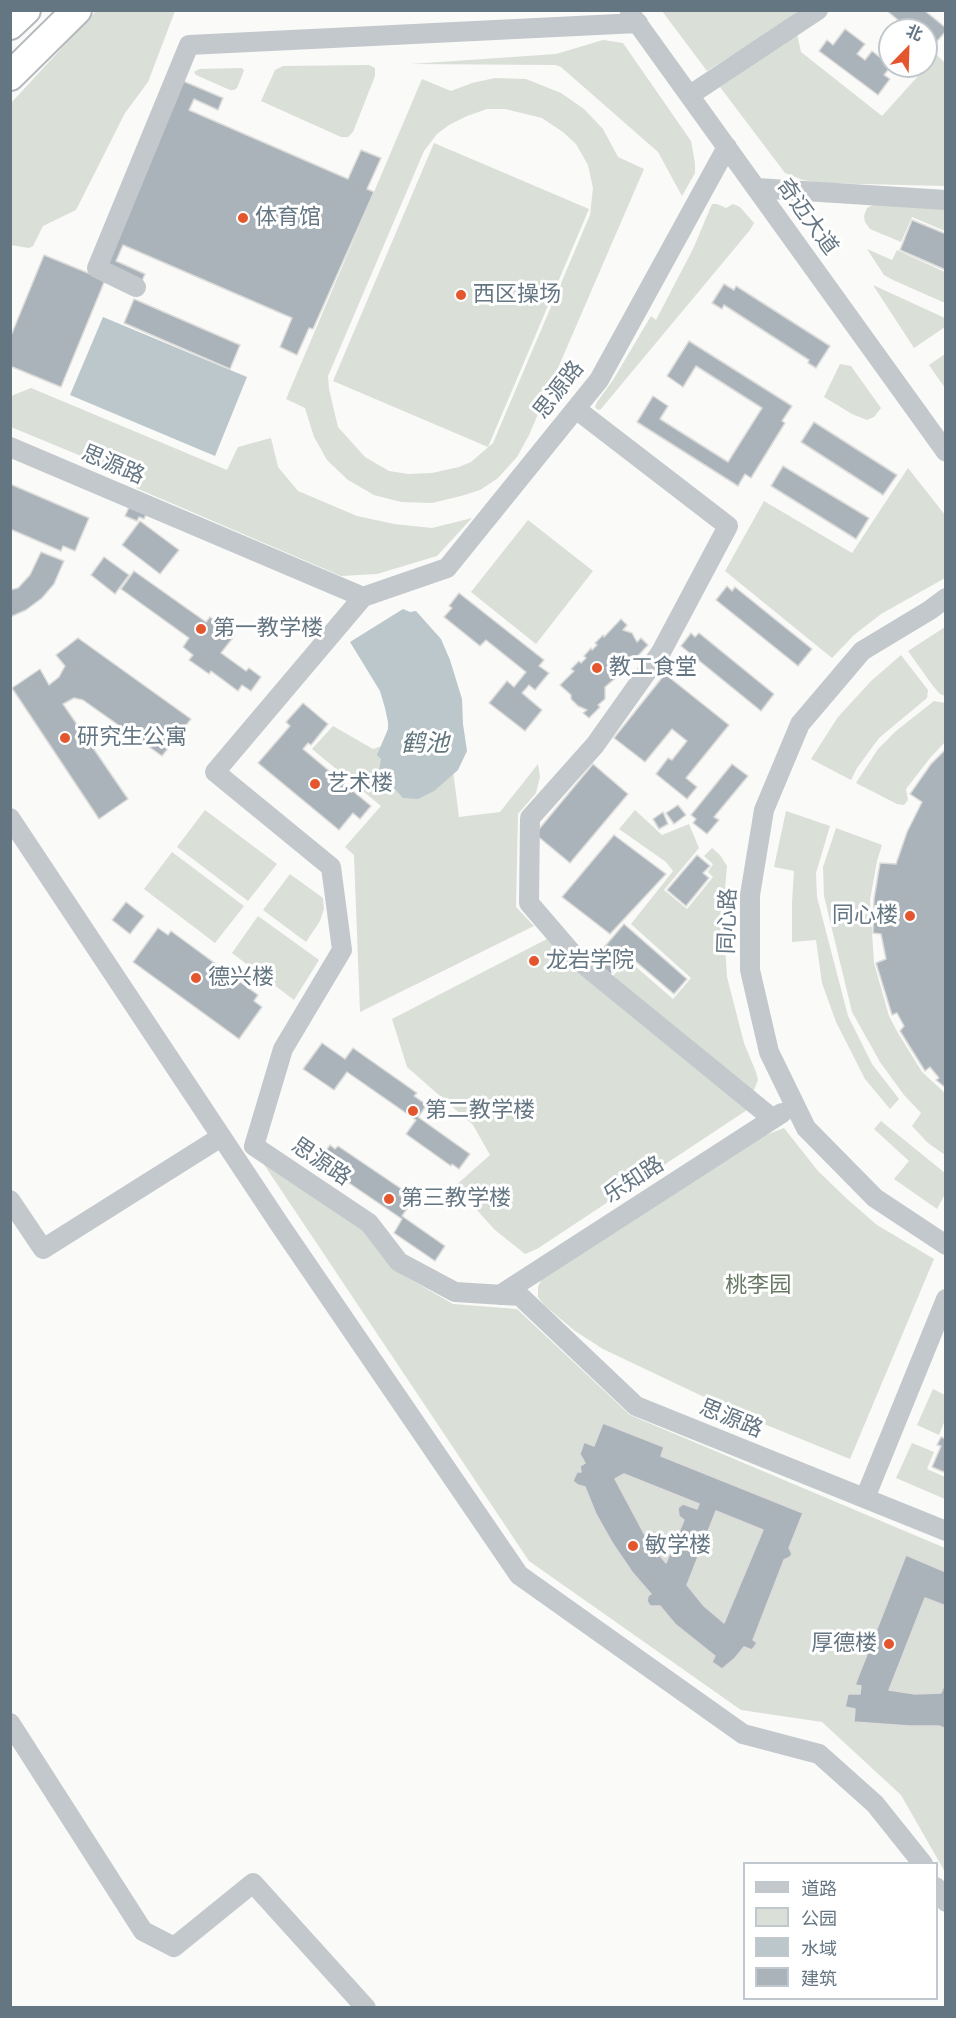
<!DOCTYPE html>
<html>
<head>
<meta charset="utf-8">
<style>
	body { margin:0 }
	#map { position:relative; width:956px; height:2018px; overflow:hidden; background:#fafaf8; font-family:Figtree,"Noto Sans SC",sans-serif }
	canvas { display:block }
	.frame { position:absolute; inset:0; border:12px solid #657683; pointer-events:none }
	.legend { position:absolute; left:743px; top:1862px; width:195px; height:138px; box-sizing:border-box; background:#fff; border:2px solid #c1c8cd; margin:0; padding:8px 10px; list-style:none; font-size:18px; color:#657683 }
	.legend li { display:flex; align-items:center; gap:12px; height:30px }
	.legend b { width:30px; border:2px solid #c1c8cd }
	.north { position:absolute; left:878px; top:18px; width:60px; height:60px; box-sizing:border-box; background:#fff; border:2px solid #c1c8cd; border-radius:50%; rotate:23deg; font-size:16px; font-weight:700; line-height:24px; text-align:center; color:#657683 }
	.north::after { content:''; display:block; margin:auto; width:21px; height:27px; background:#e4572e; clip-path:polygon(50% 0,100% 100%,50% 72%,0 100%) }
</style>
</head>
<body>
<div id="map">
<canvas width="956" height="2018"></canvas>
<div class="frame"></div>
<ul class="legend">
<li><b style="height:8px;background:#c3c8cc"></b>道路</li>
<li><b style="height:16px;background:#dadfd7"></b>公园</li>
<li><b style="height:16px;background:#bbc7cb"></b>水域</li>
<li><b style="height:16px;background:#aab3b9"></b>建筑</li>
</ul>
<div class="north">北</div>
</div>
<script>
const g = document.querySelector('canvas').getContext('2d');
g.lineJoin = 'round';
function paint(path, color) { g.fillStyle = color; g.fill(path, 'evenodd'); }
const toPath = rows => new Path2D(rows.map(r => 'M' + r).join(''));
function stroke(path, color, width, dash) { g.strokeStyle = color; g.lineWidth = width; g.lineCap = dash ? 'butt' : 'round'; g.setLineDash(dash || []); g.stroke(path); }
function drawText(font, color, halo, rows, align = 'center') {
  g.font = font + ' Figtree,"Noto Sans SC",sans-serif'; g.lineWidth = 6; g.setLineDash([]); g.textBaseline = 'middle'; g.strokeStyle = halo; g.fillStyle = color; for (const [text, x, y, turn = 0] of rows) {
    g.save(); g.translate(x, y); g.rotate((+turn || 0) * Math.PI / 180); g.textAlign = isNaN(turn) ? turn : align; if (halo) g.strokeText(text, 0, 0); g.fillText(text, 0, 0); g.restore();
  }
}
paint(toPath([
	[96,11,175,11,148,82,125,113,76,210,43,226,33,246,29,248,11,245,11,103],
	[662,11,798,11,785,22,707,71],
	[797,34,801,52,882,116,937,55,945,63,945,186,821,183,803,180,785,173,720,87],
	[603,40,623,43,691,141,695,163,695,173,682,196,658,152,561,67,555,65,411,64,556,54],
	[369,65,375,68,375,76,353,132,348,137,341,137,261,101,275,70,283,66],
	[242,68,244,70,243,73,237,88,234,90,230,90,196,75,194,72,199,69],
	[495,78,526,79,561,93,584,109,603,129,618,157,644,169,529,435,517,457,498,478,480,490,461,496,432,503,401,502,374,495,348,480,327,460,314,437,305,408,286,399,422,79,451,91,472,83],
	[487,109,505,109,542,118,563,132,576,144,588,165,593,188,590,215,493,443,471,462,459,467,432,473,408,474,389,471,365,457,338,427,329,389,328,376,424,151,437,134,449,125,467,116],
	[434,143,589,209,488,447,333,381],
	[712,204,717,204,726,208,733,204,740,207,754,223,750,230,601,409,598,410,595,407,597,402,613,380,651,316,656,320,693,249],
	[873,205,945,205,945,231,912,217,901,242,870,229,865,222,864,216,867,208],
	[867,249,892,260,897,250,945,272,945,303,893,280,884,275],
	[873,285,945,318,945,327,914,348],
	[945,354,945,388,929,365],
	[840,364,851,366,881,408,874,417,867,420,852,414,824,397],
	[31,388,227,470,238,447,271,438,278,467,298,491,357,516,394,524,432,528,472,518,437,556,377,574,341,576,136,488,139,480,11,427,11,396],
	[908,468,945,515,945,578,881,614,854,635,832,658,725,571,764,501,852,553],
	[528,520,593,571,536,644,471,592],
	[945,627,945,696,940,694,933,686,908,651],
	[901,655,928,690,927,698,879,738,857,768,851,780,811,759,838,717,871,681],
	[934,701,945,703,945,742,930,758,906,789,908,800,904,805,897,804,856,783,878,749,896,731],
	[447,724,459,817,500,812,538,764,540,777,536,793,518,814,516,907,534,926,360,1012,354,855,345,847,381,806,312,749,333,726,373,749],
	[205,810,277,864,248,901,177,847],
	[635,810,662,835,689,824,699,848,664,890,687,909,713,877,708,872,713,864,704,856,712,848,720,855,727,866,723,913,727,977,744,1043,756,1072,758,1080,751,1097,611,978,628,960,673,999,691,978,631,924,673,871,666,862,619,829],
	[786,811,830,826,816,873,817,897,848,1016,872,1064,899,1099,890,1109,865,1079,836,1022,822,983,816,940,792,942,792,903,794,871,774,867],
	[836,828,882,845,877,861,870,900,874,963,889,1016,898,1033,922,1072,945,1093,945,1155,928,1143,912,1126,921,1113,904,1095,880,1062,852,1012,824,896,823,867],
	[172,852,244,906,215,943,144,889],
	[290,874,323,898,324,909,320,921,306,942,263,910],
	[258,916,319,960,294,1000,232,953],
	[547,939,576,971,747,1110,537,1249,525,1254,495,1230,455,1186,490,1155,473,1125,407,1067,392,1019],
	[881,1121,945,1173,945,1194,937,1209,894,1179,909,1161,874,1129],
	[784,1128,818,1171,847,1199,877,1225,934,1259,850,1459,742,1415,603,1349,575,1331,544,1305,538,1297,538,1287,542,1278,758,1138],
	[261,1160,363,1229,394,1270,453,1304,517,1309,630,1415,945,1548,945,1872,901,1795,822,1722,741,1710,529,1561],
	[933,1389,945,1395,945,1420,939,1435,917,1425],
	[912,1443,934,1452,927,1469,945,1477,945,1499,896,1478]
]), '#dadfd7');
paint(toPath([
	[103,317,247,377,215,456,70,395],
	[403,609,410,612,416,611,441,639,450,660,462,699,463,724,467,751,458,770,434,791,418,799,403,798,379,771,381,759,377,755,388,729,388,722,385,708,380,691,350,642]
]), '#bbc7cb');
const building = toPath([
	[886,10,924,10,946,28,946,31,932,47,926,42,926,30,910,30,886,10],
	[845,29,865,44,857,54,865,60,872,51,891,66,884,75,890,79,878,95,819,51,827,40,833,45,845,29],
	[183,81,223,98,218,110,194,99,189,110,348,179,361,150,381,158,367,189,374,192,313,329,309,328,297,355,280,347,292,318,123,245,116,261,145,274,141,283,102,267,183,81],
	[912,220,946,234,946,270,900,250,912,220],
	[44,255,105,280,61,387,10,366,10,338,44,255],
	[724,284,734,290,736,286,830,346,816,368,808,363,809,360,724,305,722,309,712,303,724,284],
	[134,299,240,345,230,369,124,323,134,299],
	[689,341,792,406,782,421,785,423,751,478,745,474,738,486,637,422,653,396,668,406,660,419,728,462,762,408,696,366,683,387,667,376,689,341],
	[814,422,897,475,883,495,801,442,814,422],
	[783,466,869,518,856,539,771,486,783,466],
	[10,484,89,518,75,551,63,546,61,551,10,529,10,484],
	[131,503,148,510,144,519,139,517,137,521,125,516,131,503],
	[140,521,179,550,160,574,122,545,140,521],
	[41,552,64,561,60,570,54,584,42,598,26,610,10,617,10,590,18,588,30,575,41,552],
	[104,557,129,575,115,594,91,575,104,557],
	[134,571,206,622,210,617,235,635,221,653,246,671,249,668,261,677,251,691,242,685,238,691,211,671,209,674,189,660,193,655,183,647,189,638,121,589,134,571],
	[727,586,732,591,735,587,812,649,798,666,716,600,727,586],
	[459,593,544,660,539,666,549,673,535,690,529,685,522,693,542,710,525,731,489,703,507,681,514,687,526,672,486,640,480,646,444,617,452,608,449,606,459,593],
	[621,619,627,625,623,630,632,633,637,642,641,638,648,645,635,659,633,657,629,661,631,663,625,669,623,667,616,674,618,676,605,687,605,699,598,705,600,707,589,718,583,713,587,710,578,706,571,699,571,695,560,685,574,671,571,669,579,661,581,663,586,658,584,656,591,648,592,650,597,645,595,643,603,635,604,637,621,619],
	[691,633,695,637,699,633,774,694,761,711,681,646,691,633],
	[78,638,191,719,162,756,83,700,74,698,63,704,128,799,99,819,12,688,40,669,49,685,59,677,65,666,56,655,78,638],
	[665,674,729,725,686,778,697,787,687,799,656,774,668,758,672,760,687,741,672,729,645,762,614,738,665,674],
	[303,703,328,724,311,745,308,743,303,749,371,806,360,819,353,813,339,830,258,763,290,726,286,722,303,703],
	[946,749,946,1088,936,1080,939,1078,930,1067,925,1071,900,1031,904,1026,897,1013,892,1015,876,963,886,959,881,934,873,933,874,899,880,863,896,864,907,832,922,802,910,794,931,764,946,749],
	[593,764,628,794,570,863,535,834,593,764],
	[732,764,748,776,714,817,719,820,707,834,693,823,696,819,691,815,732,764],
	[678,805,686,815,674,824,666,813,678,805],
	[663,812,668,824,659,829,653,819,663,812],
	[614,835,666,874,610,934,562,897,614,835],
	[697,855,710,866,703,873,709,878,686,906,667,890,697,855],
	[126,902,144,916,130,934,112,920,126,902],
	[624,924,687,979,674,994,627,954,610,974,594,959,624,924],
	[158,928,168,935,171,931,258,995,254,1001,262,1007,239,1039,133,962,158,928],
	[322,1043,345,1059,353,1048,417,1093,414,1096,427,1105,418,1117,470,1154,459,1169,452,1164,451,1166,406,1134,416,1120,347,1072,334,1090,303,1069,322,1043],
	[330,1145,335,1149,338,1146,403,1190,399,1195,411,1203,402,1216,445,1246,435,1261,394,1233,402,1219,318,1162,330,1145],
	[603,1423,664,1447,661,1456,803,1513,789,1548,792,1554,790,1557,784,1560,753,1640,757,1643,752,1650,744,1647,735,1658,722,1669,712,1662,715,1656,675,1624,660,1606,650,1606,647,1601,648,1596,651,1594,632,1572,613,1544,596,1514,585,1487,578,1485,573,1481,577,1472,581,1472,580,1466,585,1463,580,1454,584,1442,594,1446,603,1423],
	[624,1474,699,1504,697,1509,683,1504,678,1508,679,1516,684,1520,666,1563,648,1541,615,1479,624,1474],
	[716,1511,763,1530,724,1623,704,1606,687,1585,716,1511],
	[941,1437,946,1439,946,1473,932,1467,941,1446,937,1445,941,1437],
	[906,1555,946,1572,946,1606,925,1598,889,1690,915,1694,941,1693,946,1681,946,1729,939,1726,909,1726,854,1722,855,1709,845,1707,848,1694,860,1694,861,1686,855,1685,906,1555]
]);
paint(building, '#aab3b9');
stroke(building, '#dcdcda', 1.5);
const highway = toPath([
	[10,25,26,10],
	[10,76,77,10]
]);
stroke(highway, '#b4b9bd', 32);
stroke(toPath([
	[630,13,946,452],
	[690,95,818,10],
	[757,188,946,200],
	[136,287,97,268,189,45,638,23],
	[576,409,728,526,661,652,595,745,530,818,529,903,578,960,773,1119],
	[10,447,363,597,447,568,599,380,727,147],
	[363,597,215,772,331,867,342,950,283,1049,254,1146,369,1223,399,1262,455,1292,520,1296,636,1406,946,1531],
	[946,598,930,610,862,651,800,724,764,810,750,895,750,970,769,1052,806,1128,875,1198,946,1245],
	[10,818,280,1225,519,1575,743,1734,819,1754,875,1804,923,1864],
	[10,1200,43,1249,221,1137],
	[500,1295,782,1113],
	[865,1498,946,1299],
	[10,1723,143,1931,174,1947,253,1883,366,2008],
	[936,1887,946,1902]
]), '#c3c8cc', 20);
stroke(highway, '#fff', 28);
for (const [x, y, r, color] of [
	[243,218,6,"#e4572e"],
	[461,295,6,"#e4572e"],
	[201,629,6,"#e4572e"],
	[597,668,6,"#e4572e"],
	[65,738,6,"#e4572e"],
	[315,784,6,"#e4572e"],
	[910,916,6,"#e4572e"],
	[534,961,6,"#e4572e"],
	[196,978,6,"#e4572e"],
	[413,1111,6,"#e4572e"],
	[389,1199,6,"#e4572e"],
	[633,1546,6,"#e4572e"],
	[889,1644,6,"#e4572e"]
]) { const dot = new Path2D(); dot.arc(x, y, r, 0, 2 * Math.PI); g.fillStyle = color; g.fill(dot); stroke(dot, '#fff', 2); }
drawText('22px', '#657683', '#fff', [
	["奇迈大道",807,217,54],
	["思源路",559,390,-52],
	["思源路",113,465,23],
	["同心路",728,921,-88],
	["思源路",321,1162,34],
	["乐知路",634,1180,-33],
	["思源路",731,1419,22]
]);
drawText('22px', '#657683', '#fff', [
	["体育馆",255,218],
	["西区操场",473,295],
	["第一教学楼",213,629],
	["教工食堂",609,668],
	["研究生公寓",77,738],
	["艺术楼",327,784],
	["同心楼",898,916,"right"],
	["龙岩学院",546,961],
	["德兴楼",208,978],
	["第二教学楼",425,1111],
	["第三教学楼",401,1199],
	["敏学楼",645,1546],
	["厚德楼",877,1644,"right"]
], 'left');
drawText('22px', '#687a64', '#fff', [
	["桃李园",758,1286]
]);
drawText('italic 24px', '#60757c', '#fff', [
	["鹤池",425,744]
]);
</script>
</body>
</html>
